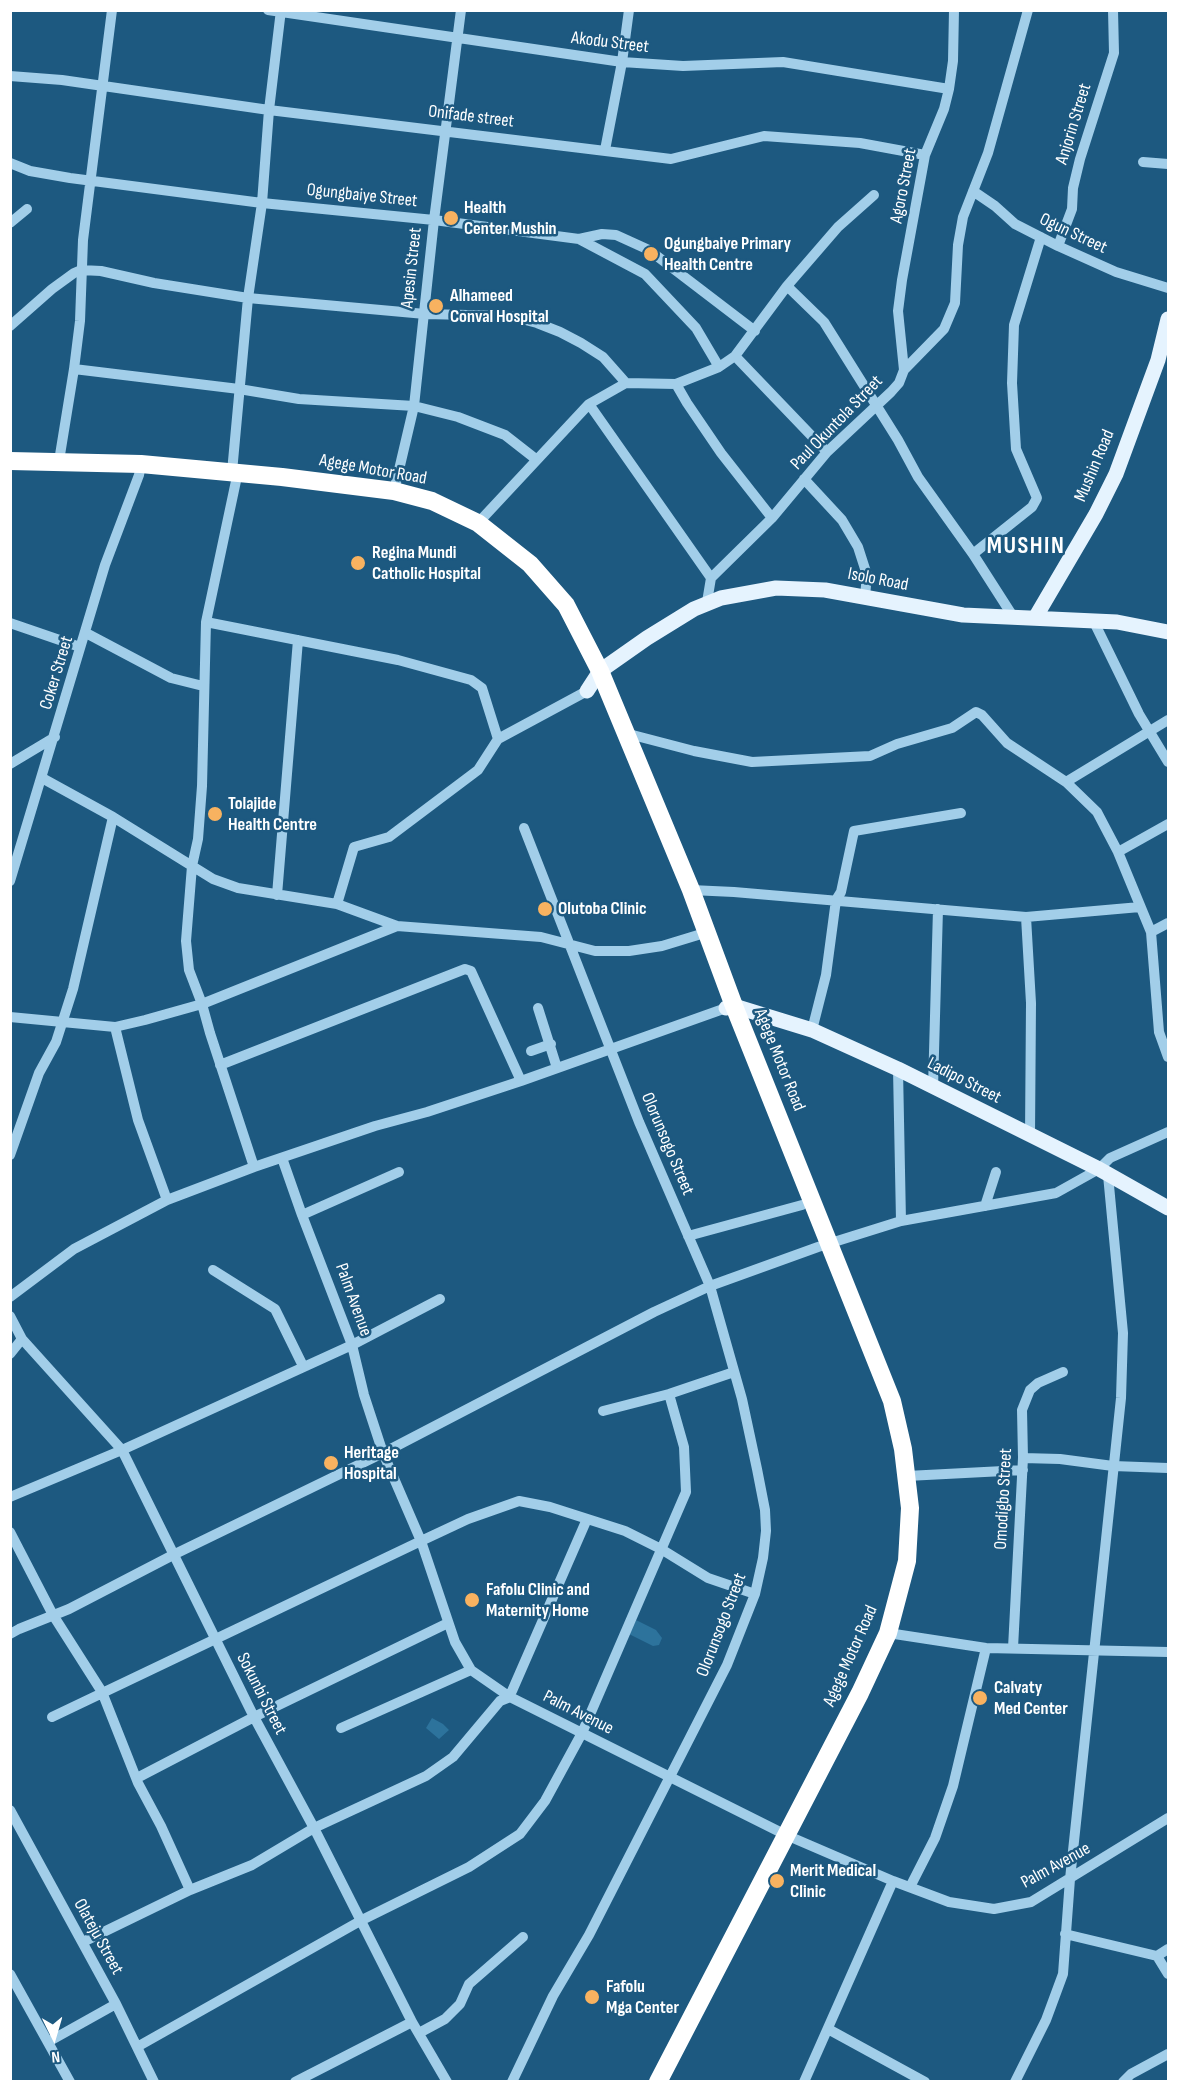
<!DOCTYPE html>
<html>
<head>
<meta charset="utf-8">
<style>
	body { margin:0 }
	#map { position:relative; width:1179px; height:2092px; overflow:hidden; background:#1d5980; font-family:"Sofia Sans Condensed",sans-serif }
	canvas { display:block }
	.frame { position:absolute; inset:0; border:12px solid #fff; pointer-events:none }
	.north { position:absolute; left:24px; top:2008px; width:60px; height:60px; -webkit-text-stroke:4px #1d5980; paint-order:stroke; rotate:175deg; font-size:16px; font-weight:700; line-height:24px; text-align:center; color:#fff }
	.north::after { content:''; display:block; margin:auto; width:21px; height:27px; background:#fff; clip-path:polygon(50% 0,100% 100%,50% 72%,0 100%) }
</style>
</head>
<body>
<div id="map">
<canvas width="1179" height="2092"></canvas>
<div class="frame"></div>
<div class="north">N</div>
</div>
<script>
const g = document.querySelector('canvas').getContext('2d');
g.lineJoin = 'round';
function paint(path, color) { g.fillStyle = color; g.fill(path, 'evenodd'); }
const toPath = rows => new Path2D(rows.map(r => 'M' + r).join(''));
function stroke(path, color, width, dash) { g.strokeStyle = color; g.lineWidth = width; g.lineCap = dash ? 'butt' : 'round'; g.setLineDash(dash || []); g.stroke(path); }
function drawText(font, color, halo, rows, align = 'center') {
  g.font = font + ' "Sofia Sans Condensed",sans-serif'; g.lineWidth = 5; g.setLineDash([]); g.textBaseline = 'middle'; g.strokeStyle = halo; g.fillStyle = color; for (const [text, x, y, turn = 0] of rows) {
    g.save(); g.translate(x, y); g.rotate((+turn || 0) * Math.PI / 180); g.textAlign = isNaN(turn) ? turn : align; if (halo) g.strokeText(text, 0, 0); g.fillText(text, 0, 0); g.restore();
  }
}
paint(toPath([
	[636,1620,656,1630,662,1638,659,1645,653,1646,629,1634],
	[432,1718,443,1724,449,1730,439,1739,426,1728]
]), '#2d739c');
stroke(toPath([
	[268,10,622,62,683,66,783,62,949,89],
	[10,76,62,80,269,110,671,159,764,136,860,143,925,155],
	[605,150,622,62,629,10],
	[1143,162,1168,164],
	[10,163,30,171,70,178,262,203,434,220,579,239,602,234,616,235,649,250,755,331],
	[973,191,995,206,1015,224,1058,246,1116,272,1168,288],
	[10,223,27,209],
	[579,239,645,274,696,328,719,367],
	[1058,246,1072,209,1073,188,1080,159,1114,53,1113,10],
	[787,286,824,322,898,440,918,477,973,554,1014,618],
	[10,326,52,289,74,273,81,270,101,271,154,283,248,298,425,314,510,316,537,323,560,332,581,343,603,357,626,383],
	[735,356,827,452],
	[74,369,239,389,299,399,414,406,458,417,505,435,537,460],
	[904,370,898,311,902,280,925,155,944,109,949,89,953,61,954,10],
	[676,384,687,403,721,453,772,518],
	[589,404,711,578],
	[59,461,74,369,80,321,83,240,112,10],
	[232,472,248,298,262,203,269,110,281,10],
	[804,479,842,520,858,547,867,575,865,596],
	[236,481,206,622,202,786,198,839,192,866,186,941,189,970,202,1004,210,1033,254,1167],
	[394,491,414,406,434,220,461,10],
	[478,523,589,404,626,383,676,384,719,367,735,356,787,286,838,227,874,195],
	[973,554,1032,507,1037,498,1016,449,1012,383,1014,325,1041,237],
	[707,602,711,578,772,518,827,452,891,392,899,383,904,370,944,329,955,303,958,245,963,217,988,153,1028,10],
	[206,622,398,660,471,680,482,688,498,739],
	[10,623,80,647],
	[1096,626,1139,714,1168,762],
	[86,633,171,678,203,686],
	[625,733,694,751,752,762,870,756,897,744,952,728,976,712,982,715,1007,743,1066,782,1168,720],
	[10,764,55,737],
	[42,778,113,817,213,879,238,888,337,904,397,926,541,937,595,951,629,951,662,946,698,935],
	[1066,782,1097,812,1118,852,1151,932,1159,1032,1168,1057],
	[1118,852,1168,824],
	[10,881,105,565,139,475,141,464],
	[691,890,734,892,1026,917,1140,907],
	[277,895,298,640],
	[337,904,354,847,389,837,478,770,498,739,587,691],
	[1026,917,1031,1003,1030,1135],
	[1151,932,1168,923],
	[538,1008,557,1068],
	[10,1017,115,1027,145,1020,202,1004,397,926],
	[115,1027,138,1120,167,1200],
	[812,1030,826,975,836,900,841,892,854,831,961,813],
	[531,1051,551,1044],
	[220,1065,465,969,471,971,521,1081],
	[898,1069,901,1221],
	[933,1088,938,909],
	[10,1155,39,1073,56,1042,73,989,113,817],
	[282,1158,302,1215,352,1345,364,1395,383,1453,421,1541,455,1642,471,1670,510,1697,786,1835,893,1881,949,1902,994,1909,1031,1902,1168,1818],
	[985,1206,996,1172],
	[302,1215,399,1172],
	[688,1236,802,1205],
	[213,1270,275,1309,303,1366],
	[10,1297,74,1249,167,1200,254,1167,375,1126,427,1112,521,1081,726,1008],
	[10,1316,22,1339,122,1450,254,1717,314,1828,412,2022,447,2082],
	[10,1354,22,1339],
	[603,1411,669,1394,734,1372],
	[1023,1458,1060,1459,1113,1466,1168,1468],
	[907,1476,1023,1470],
	[10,1497,122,1450,352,1345,440,1299],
	[10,1532,53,1615,102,1692,138,1783,161,1826,190,1890],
	[888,1633,986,1648,1168,1652],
	[10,1634,19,1629,69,1609,175,1554,383,1453,654,1312,710,1286,818,1247,901,1221,1056,1193,1099,1169,1110,1158,1168,1132],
	[1013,1648,1023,1458,1022,1410,1030,1390,1038,1383,1063,1372],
	[508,1696,512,1691,587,1519],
	[52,1717,421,1541,468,1519,519,1501,550,1507,625,1531,661,1549,708,1578,755,1594],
	[341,1728,471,1670],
	[137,1778,254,1717,448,1623],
	[10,1810,116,2004,154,2082],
	[910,1887,935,1838,953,1786,986,1648],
	[1065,1934,1157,1956,1168,1974],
	[83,1942,190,1890,252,1865,314,1828,426,1776,453,1757,500,1701,510,1697],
	[1157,1956,1168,1949],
	[10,1974,70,2082],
	[828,2029,925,2082],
	[419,2033,445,2019,460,2004,469,1984,523,1937],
	[48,2042,116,2004],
	[137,2047,362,1920,469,1867,520,1834,545,1801,582,1733,686,1492,684,1447,669,1394],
	[295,2082,412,2022],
	[512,2082,553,1996,589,1935,727,1665,755,1594,763,1558,766,1531,765,1510,757,1469,742,1399,710,1286,639,1122,524,828],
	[804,2082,893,1881],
	[1015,2082,1046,2020,1063,1974,1070,1879,1121,1398,1123,1333,1108,1175],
	[1123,2082,1131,2074,1168,2054]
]), '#a2cee9', 10);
stroke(toPath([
	[1035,618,1096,514,1116,474,1158,360,1168,319],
	[587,691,600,671,647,638,694,609,721,598,776,588,825,590,963,615,1117,622,1168,632],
	[726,1008,734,1006,812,1030,898,1069,1099,1169,1168,1208]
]), '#e5f3fe', 15);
stroke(toPath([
	[10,461,141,464,282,477,394,491,432,501,478,523,530,564,566,605,600,671,691,890,734,1006,892,1401,903,1449,910,1508,907,1561,888,1633,860,1693,658,2082]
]), '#fff', 18);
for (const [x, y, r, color] of [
	[451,218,8,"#f8b260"],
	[651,254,8,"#f8b260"],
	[436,306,8,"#f8b260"],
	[358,563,8,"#f8b260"],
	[215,814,8,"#f8b260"],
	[545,909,8,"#f8b260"],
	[331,1463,8,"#f8b260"],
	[472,1600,8,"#f8b260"],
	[980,1698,8,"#f8b260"],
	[777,1881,8,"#f8b260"],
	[592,1997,8,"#f8b260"]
]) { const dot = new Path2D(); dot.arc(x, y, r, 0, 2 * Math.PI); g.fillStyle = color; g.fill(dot); stroke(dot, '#1d5980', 2); }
drawText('18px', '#fff', '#1d5980', [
	["Akodu Street",610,43,7],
	["Onifade street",471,117,7],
	["Anjorin Street",1074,124,-73],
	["Agoro Street",904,186,-79],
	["Ogungbaiye Street",362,196,6],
	["Ogun Street",1073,234,25],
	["Apesin Street",412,268,-84],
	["Paul Okuntola Street",837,423,-46],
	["Mushin Road",1095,466,-67],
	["Agege Motor Road",373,470,10],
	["Isolo Road",878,580,11],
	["Coker Street",57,673,-73],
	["Agege Motor Road",779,1060,68],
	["Ladipo Street",964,1081,27],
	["Olorunsogo Street",667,1144,67],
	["Palm Avenue",353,1300,70],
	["Omodigbo Street",1004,1499,-87],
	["Olorunsogo Street",722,1625,-69],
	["Agege Motor Road",851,1656,-66],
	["Sokunbi Street",261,1694,63],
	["Palm Avenue",578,1713,27],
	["Palm Avenue",1056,1866,-29],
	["Olateju Street",98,1937,61]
]);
drawText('bold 18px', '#fff', '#1d5980', [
	["Health",464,208],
	["Center Mushin",464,229],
	["Ogungbaiye Primary",664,244],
	["Health Centre",664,265],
	["Alhameed",450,296],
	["Conval Hospital",450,317],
	["Regina Mundi",372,553],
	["Catholic Hospital",372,574],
	["Tolajide",228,804],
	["Health Centre",228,825],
	["Olutoba Clinic",558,909],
	["Heritage",344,1453],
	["Hospital",344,1474],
	["Fafolu Clinic and",486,1590],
	["Maternity Home",486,1611],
	["Calvaty",994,1688],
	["Med Center",994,1709],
	["Merit Medical",790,1871],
	["Clinic",790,1892],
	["Fafolu",606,1987],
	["Mga Center",606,2008]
], 'left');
g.letterSpacing = '1.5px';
drawText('bold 24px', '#fff', '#1d5980', [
	["MUSHIN",1026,547]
]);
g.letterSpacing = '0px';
</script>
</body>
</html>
